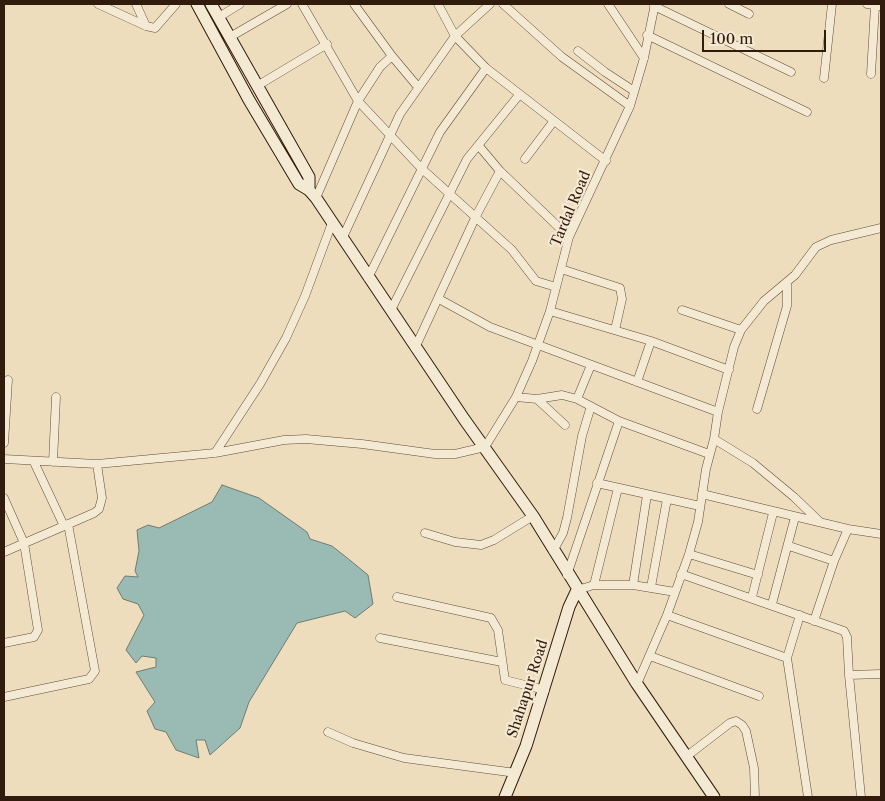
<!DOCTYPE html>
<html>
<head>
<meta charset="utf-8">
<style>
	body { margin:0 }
	#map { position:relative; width:885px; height:801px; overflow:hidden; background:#eeddbc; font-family:"Libre Caslon Text",serif }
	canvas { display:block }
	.frame { position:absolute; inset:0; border:5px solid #301b0c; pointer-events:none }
	.scale { position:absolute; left:702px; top:30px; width:124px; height:22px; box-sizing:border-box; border:2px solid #301b0c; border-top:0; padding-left:6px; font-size:15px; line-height:18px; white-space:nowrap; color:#301b0c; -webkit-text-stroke:4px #f4e9d3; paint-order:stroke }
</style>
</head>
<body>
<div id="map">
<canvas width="885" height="801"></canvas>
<div class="frame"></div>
<div class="scale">100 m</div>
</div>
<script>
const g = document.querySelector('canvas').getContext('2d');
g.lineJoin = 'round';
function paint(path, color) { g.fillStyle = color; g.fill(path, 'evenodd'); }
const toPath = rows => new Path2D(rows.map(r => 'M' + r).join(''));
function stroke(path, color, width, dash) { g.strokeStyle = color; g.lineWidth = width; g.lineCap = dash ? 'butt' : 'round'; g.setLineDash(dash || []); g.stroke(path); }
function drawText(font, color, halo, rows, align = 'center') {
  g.font = font + ' "Libre Caslon Text",serif'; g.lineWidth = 4.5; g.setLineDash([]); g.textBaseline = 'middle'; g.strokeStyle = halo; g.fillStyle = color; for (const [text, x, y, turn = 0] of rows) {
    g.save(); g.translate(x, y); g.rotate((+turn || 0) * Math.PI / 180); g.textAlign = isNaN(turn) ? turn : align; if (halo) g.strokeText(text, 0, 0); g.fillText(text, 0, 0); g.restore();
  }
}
const water = toPath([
	[222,485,259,498,307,532,310,539,332,546,346,557,368,575,373,604,355,618,345,611,297,623,249,702,240,728,210,755,205,740,196,740,199,758,176,750,166,732,155,729,147,711,155,702,136,672,156,667,156,658,142,656,136,663,126,650,144,615,138,604,123,599,117,588,125,576,138,577,135,571,139,551,137,530,148,525,159,528,212,502,222,485]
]);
paint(water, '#99bbb4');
stroke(water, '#6f7b71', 1);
const minor = toPath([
	[98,4,146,26,155,28,176,4],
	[136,4,146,26],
	[302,4,358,101,421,168,512,250,536,281,556,287],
	[354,4,392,56,418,87],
	[438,4,455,36,486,68,606,161],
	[503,4,562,57,630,106],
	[608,4,644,58],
	[729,4,749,14],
	[867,4,881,6],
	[654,6,791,72],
	[219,17,240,4],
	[647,35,807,112],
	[230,37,287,4],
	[578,51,605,72,634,91],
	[871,74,875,6],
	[824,78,832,4],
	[257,86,327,44],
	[479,146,500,171,569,237],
	[525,159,553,122],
	[316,198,358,101,380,67,392,56],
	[343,237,400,114,455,36,490,4],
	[561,269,620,288,622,299,615,330],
	[368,278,440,132,486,68],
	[439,299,490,327,718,412],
	[391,310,467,159,519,95],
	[682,310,741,330],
	[550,311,651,341,729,370],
	[415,348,476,216,500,171],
	[637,382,651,341],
	[516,397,537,399,562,395,577,399,619,421,709,454],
	[537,399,565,425],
	[577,399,591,365],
	[757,409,787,306,787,284],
	[714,439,753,463,794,497,820,522],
	[4,443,8,380],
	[215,453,260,384,286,338,305,296,332,223],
	[4,459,97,464,215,453,284,440,306,439,362,444,435,454,455,454,485,447,516,397,532,361,550,311,569,237,630,106,644,58,655,4],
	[34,462,64,526],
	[53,462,56,397],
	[597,483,700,506],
	[702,494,848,529,881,534],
	[4,498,24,543,38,630,34,637,4,643],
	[425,533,455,542,481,545,494,540,533,516],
	[789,546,834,561],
	[553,551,563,533,567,518,582,436,591,406],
	[4,552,94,513,99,509,102,498,97,464],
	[689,554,758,575],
	[681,574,844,631,847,637,849,675,861,797],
	[567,575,619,421],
	[594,585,618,488],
	[633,585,647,495],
	[651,587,667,499],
	[577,590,594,585,633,585,675,592],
	[397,597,491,618,498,630,505,680,545,690],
	[752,597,773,513],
	[772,604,795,517],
	[667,615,787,658],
	[800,615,787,658,808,797],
	[814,621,834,561,848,529],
	[380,638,502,662],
	[650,656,759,696],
	[849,675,881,674],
	[637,684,667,615,689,554,698,522,706,469,714,439,718,412,734,347,741,330,764,301,795,275,816,247,831,240,881,228],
	[4,697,89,679,95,671,68,524],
	[328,732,353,743,404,758,516,773],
	[687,756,730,723,736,721,742,725,746,731,754,768,755,797]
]);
const secondary = toPath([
	[197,4,249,100,299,184,309,190,316,198,464,419,533,516,637,684,714,797],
	[211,4,309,177,309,190],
	[505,797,526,746,569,607,577,590]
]);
stroke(minor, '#604c38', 9);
stroke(secondary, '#301b0c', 13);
stroke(minor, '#f4e9d3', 8);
stroke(secondary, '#f4e9d3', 11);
drawText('14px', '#301b0c', '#f4e9d3', [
	["Tardal Road",571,209,-67],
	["Shahapur Road",528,689,-72]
]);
</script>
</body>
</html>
